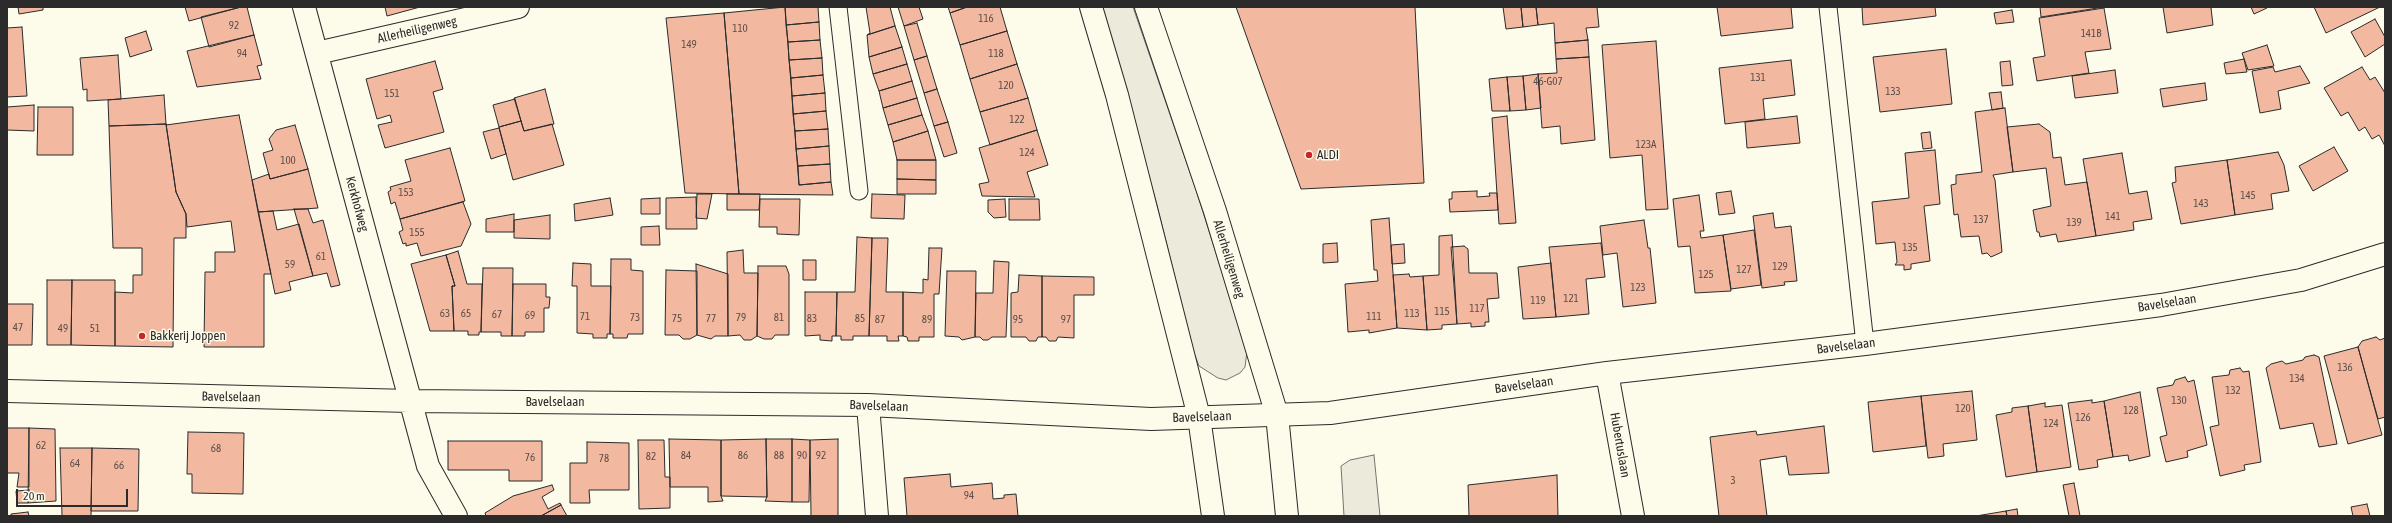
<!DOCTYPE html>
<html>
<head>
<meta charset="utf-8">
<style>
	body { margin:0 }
	#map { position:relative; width:2392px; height:523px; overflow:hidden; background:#fdfbea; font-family:"Asap Condensed",sans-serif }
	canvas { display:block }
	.frame { position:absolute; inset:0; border:8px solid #2b2b2b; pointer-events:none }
	.scale { position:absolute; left:16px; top:489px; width:112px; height:18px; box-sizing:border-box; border:2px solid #2b2b2b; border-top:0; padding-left:5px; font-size:12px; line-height:14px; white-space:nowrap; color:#2b2b2b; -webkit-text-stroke:3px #fdfbea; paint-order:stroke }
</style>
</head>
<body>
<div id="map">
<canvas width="2392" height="523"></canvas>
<div class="frame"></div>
<div class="scale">20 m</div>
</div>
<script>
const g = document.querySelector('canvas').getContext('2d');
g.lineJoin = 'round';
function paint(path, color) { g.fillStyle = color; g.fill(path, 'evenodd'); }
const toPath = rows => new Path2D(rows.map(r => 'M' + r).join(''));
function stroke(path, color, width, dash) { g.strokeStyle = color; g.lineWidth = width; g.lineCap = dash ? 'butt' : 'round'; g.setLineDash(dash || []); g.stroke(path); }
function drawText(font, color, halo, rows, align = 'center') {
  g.font = font + ' "Asap Condensed",sans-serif'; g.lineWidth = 3; g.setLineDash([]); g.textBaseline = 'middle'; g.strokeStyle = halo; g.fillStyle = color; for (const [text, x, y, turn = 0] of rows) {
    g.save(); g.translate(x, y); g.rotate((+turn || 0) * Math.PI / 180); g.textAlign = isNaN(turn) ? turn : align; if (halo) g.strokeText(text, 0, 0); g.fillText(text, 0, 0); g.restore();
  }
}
const green = toPath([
	[1101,7,1133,7,1196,190,1247,351,1245,367,1240,373,1226,380,1218,378,1199,366,1193,350,1157,205,1101,7],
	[1374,455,1380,516,1344,516,1341,466,1350,460,1374,455]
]);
paint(green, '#ecebdb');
stroke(green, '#74746e', 1);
const building = toPath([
	[18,7,43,7,43,10,19,14,18,7],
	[185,7,241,7,189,21,185,7],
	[241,7,247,7,254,35,209,47,201,17,241,7],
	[385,7,420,7,387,16,385,7],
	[785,7,799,185,831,182,833,195,739,194,724,13,785,7],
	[785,7,818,7,819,22,786,25,785,7],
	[866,7,890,7,895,26,867,35,870,33,866,7],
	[898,7,919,7,923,19,904,26,898,7],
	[948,7,967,7,950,13,948,7],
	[967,7,1000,7,1007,31,960,45,950,13,967,7],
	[1236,7,1415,7,1424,183,1301,189,1236,7],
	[1503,7,1521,7,1523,27,1506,29,1503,7],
	[1521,7,1536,7,1538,25,1523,27,1521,7],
	[1536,7,1597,7,1599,27,1586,28,1588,40,1555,43,1554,23,1538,25,1536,7],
	[1717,7,1791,7,1793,28,1721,36,1717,7],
	[1862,7,1935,7,1936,16,1863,25,1862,7],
	[2040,7,2104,7,2041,17,2040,7],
	[2163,7,2214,7,2211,8,2213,25,2167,33,2163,7],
	[2251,7,2266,7,2267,8,2254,14,2251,7],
	[2314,7,2380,7,2326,33,2314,7],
	[2104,8,2111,49,2085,52,2089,73,2037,81,2033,58,2045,56,2039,18,2104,8],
	[2012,10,2014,22,1996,24,1994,13,2012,10],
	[724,13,739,194,685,193,666,18,724,13],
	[2375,19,2385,37,2385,44,2365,57,2351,32,2375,19],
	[819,22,820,40,788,42,786,25,819,22],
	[917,23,927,56,914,60,904,26,917,23],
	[895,26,902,47,869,57,867,35,895,26],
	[22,27,27,96,7,97,7,28,22,27],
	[146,31,152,50,130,57,125,38,146,31],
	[1007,31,1017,64,970,79,960,45,1007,31],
	[254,35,262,65,257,66,261,79,197,87,187,51,254,35],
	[820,40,822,58,789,60,788,42,820,40],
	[1588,40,1589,57,1556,59,1555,43,1588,40],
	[1656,41,1668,209,1646,210,1642,155,1610,158,1602,45,1656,41],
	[2267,45,2274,66,2248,70,2242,53,2267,45],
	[902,47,907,64,873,74,869,57,902,47],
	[1946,49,1952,104,1880,112,1873,57,1946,49],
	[118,55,121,99,87,101,87,89,83,90,80,58,118,55],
	[927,56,937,89,924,93,914,60,927,56],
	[1589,57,1595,140,1561,144,1560,126,1542,128,1538,74,1557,73,1556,59,1589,57],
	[822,58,823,75,791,78,789,60,822,58],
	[2244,59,2247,72,2226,74,2224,63,2244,59],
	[1791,60,1795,95,1763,99,1765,119,1725,124,1719,68,1791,60],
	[435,61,443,89,433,92,444,132,385,148,378,125,392,122,390,115,377,119,366,79,435,61],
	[2010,61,2013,85,2002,86,2000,62,2010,61],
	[907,64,912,81,879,91,873,74,907,64],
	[1017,64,1028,98,980,112,970,79,1017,64],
	[2300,66,2310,83,2278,91,2281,109,2260,113,2252,71,2273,67,2275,72,2300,66],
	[2362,67,2370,80,2375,77,2385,93,2385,146,2379,135,2372,139,2365,127,2359,131,2348,112,2341,116,2324,88,2362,67],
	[2115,70,2118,93,2075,98,2072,76,2115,70],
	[1538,74,1541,108,1526,110,1523,76,1538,74],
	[823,75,825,93,792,96,791,78,823,75],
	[1523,76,1526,110,1510,111,1507,77,1523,76],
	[1507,77,1510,111,1492,111,1489,79,1507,77],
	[912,81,917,98,883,108,879,91,912,81],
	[2205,83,2207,100,2163,107,2160,89,2205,83],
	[545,89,554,124,524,131,514,98,545,89],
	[937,89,948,122,934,126,924,93,937,89],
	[2001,92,2003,108,1992,110,1989,93,2001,92],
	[825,93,826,111,793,114,792,96,825,93],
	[164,95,166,124,109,126,108,100,164,95],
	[917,98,922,115,888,125,883,108,917,98],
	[1028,98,1037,130,990,145,980,112,1028,98],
	[515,99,521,121,499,127,493,105,515,99],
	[34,105,34,131,7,130,7,107,34,105],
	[38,107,73,107,73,155,37,155,38,107],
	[2005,108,2013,172,1993,175,1995,180,2002,252,1991,257,1987,253,1982,254,1979,236,1961,237,1958,214,1954,215,1951,185,1956,184,1956,175,1982,172,1975,112,2005,108],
	[826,111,828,129,795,131,793,114,826,111],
	[239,115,271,274,264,274,264,347,204,347,205,272,215,272,215,252,235,252,231,221,187,227,186,214,176,192,166,124,166,125,239,115],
	[922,115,928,131,893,142,888,125,922,115],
	[1507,116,1516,223,1499,224,1492,118,1507,116],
	[1797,116,1800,143,1747,148,1745,122,1797,116],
	[521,121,524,131,552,124,564,165,513,180,499,127,521,121],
	[948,122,957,153,944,157,934,126,948,122],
	[166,124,176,192,186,214,186,238,174,238,173,347,115,346,115,292,133,293,133,275,142,275,142,248,113,248,109,126,166,124],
	[2039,124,2050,132,2053,158,2061,157,2065,185,2087,182,2096,236,2058,242,2056,234,2040,237,2039,232,2037,232,2033,210,2051,206,2046,168,2013,172,2007,127,2039,124],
	[295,125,308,169,270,179,263,153,273,150,269,139,276,130,295,125],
	[499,128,506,154,491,159,483,132,499,128],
	[828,129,829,146,796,149,795,131,828,129],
	[1037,130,1048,165,1027,172,1035,197,982,196,979,184,989,182,979,148,1037,130],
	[928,131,936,160,897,160,893,142,928,131],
	[1930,132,1932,148,1923,149,1921,133,1930,132],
	[829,146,830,164,798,166,796,149,829,146],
	[2334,147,2348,171,2313,191,2299,166,2334,147],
	[450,148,465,201,400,219,395,202,391,204,388,192,391,190,390,187,411,181,405,160,450,148],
	[1935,150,1940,204,1924,206,1930,261,1911,264,1911,269,1904,270,1904,265,1895,265,1897,262,1895,242,1876,244,1872,202,1909,198,1905,153,1935,150],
	[2278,152,2284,165,2289,191,2271,194,2273,209,2235,215,2227,160,2278,152],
	[2122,153,2129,194,2147,191,2152,219,2133,222,2134,230,2096,236,2083,159,2122,153],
	[897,160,936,160,936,180,897,179,897,160],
	[2227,160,2235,215,2181,224,2172,183,2176,182,2175,167,2227,160],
	[830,164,831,182,799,185,798,166,830,164],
	[308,169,318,208,258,212,252,180,269,174,270,179,308,169],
	[897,179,936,180,936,194,897,194,897,179],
	[1477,191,1477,197,1490,196,1489,193,1497,193,1498,210,1450,212,1449,199,1452,199,1452,192,1477,191],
	[1731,191,1735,213,1719,215,1716,193,1731,191],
	[697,194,712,194,707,219,696,218,697,194],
	[727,194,760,194,759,210,727,210,727,194],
	[872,194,905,195,904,219,871,218,872,194],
	[1699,195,1704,231,1700,231,1701,238,1723,235,1731,291,1695,293,1690,246,1678,247,1673,199,1699,195],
	[696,197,697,229,666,229,666,198,696,197],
	[610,198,613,215,575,221,574,204,610,198],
	[660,198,660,214,641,214,641,199,660,198],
	[760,199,800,199,799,235,777,234,777,227,759,227,760,199],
	[1005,199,1006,217,994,218,988,212,988,200,1005,199],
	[1009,199,1039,199,1040,220,1009,220,1009,199],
	[463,202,471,224,461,246,421,256,417,243,406,246,406,243,403,244,399,232,403,230,400,219,463,202],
	[294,209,308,209,313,223,323,220,340,285,331,287,327,273,313,276,294,209],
	[273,211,277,230,299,224,313,276,289,282,291,290,275,294,258,212,273,211],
	[1773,213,1775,228,1791,226,1797,281,1784,282,1785,285,1762,288,1753,216,1773,213],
	[514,214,514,232,486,232,486,219,514,214],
	[550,215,550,239,514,238,514,220,550,215],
	[1389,218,1397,328,1369,333,1369,330,1348,332,1345,284,1378,281,1377,270,1374,270,1371,220,1389,218],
	[1644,220,1648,248,1650,248,1656,303,1623,307,1617,253,1603,255,1600,226,1644,220],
	[659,226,660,245,641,245,641,227,659,226],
	[1754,230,1761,285,1731,289,1723,235,1754,230],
	[1452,235,1457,324,1442,325,1442,329,1427,330,1423,276,1439,275,1439,236,1452,235],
	[857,237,872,238,869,336,853,336,853,340,841,340,841,336,836,336,837,292,855,292,857,237],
	[872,238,888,238,886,292,903,292,903,336,898,336,899,341,887,341,887,336,869,336,872,238],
	[1337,243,1338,262,1323,263,1323,244,1337,243],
	[1601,243,1605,277,1586,279,1589,314,1556,317,1549,247,1601,243],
	[1404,244,1405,263,1392,264,1391,245,1404,244],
	[1464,246,1468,249,1469,273,1497,273,1499,298,1487,299,1489,322,1485,322,1485,326,1471,327,1471,323,1457,324,1451,247,1464,246],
	[929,248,942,248,939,294,934,294,934,337,919,337,919,341,908,341,907,337,903,336,903,292,923,293,923,279,928,280,929,248],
	[743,250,744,273,758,273,757,336,751,340,744,340,740,335,728,336,727,252,743,250],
	[458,251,467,284,482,284,481,332,479,332,479,335,468,335,468,331,454,331,452,286,455,286,446,255,458,251],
	[446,255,455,286,452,286,454,331,430,331,411,264,446,255],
	[611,259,631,259,631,270,643,271,643,334,628,334,627,338,613,338,613,334,610,334,611,259],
	[803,260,816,260,816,280,803,280,803,260],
	[994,261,1009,262,1006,337,992,337,988,340,983,340,980,337,975,337,976,293,993,293,994,261],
	[573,263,591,264,591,286,611,286,610,334,607,334,607,338,593,338,593,334,577,333,577,286,572,286,573,263],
	[1551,263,1556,317,1523,319,1518,267,1551,263],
	[696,264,728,274,728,336,715,336,711,339,697,335,696,264],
	[758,266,786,266,789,274,789,335,775,335,772,339,764,339,757,336,758,266],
	[483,268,513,268,512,336,501,336,501,332,481,332,483,268],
	[666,270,697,271,697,335,690,339,683,339,679,335,665,335,666,270],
	[947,271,976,271,975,337,962,340,959,337,945,336,947,271],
	[1409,274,1410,277,1423,276,1427,330,1397,328,1393,275,1409,274],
	[1019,275,1042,276,1042,337,1038,337,1036,341,1029,341,1026,337,1011,337,1011,293,1018,292,1019,275],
	[1042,276,1094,277,1094,295,1074,295,1074,338,1058,337,1056,341,1049,341,1046,337,1042,337,1042,276],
	[47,280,72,280,71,345,47,345,47,280],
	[72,280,115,280,115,346,71,345,72,280],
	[513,284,546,284,546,297,550,297,549,308,544,308,544,332,525,332,525,336,512,336,513,284],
	[805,292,837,292,836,336,832,336,832,341,820,340,820,335,805,336,805,292],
	[7,304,33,304,32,345,7,345,7,304],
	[2376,337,2380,340,2385,338,2385,417,2378,419,2358,347,2362,341,2376,337],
	[2358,347,2382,435,2348,444,2324,356,2358,347],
	[2314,355,2319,357,2337,444,2319,447,2313,423,2280,429,2266,368,2271,364,2282,361,2286,364,2303,360,2305,357,2314,355],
	[2240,368,2243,372,2249,371,2261,462,2244,465,2245,470,2220,476,2210,427,2219,425,2212,377,2229,375,2230,370,2240,368],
	[2185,377,2188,382,2194,380,2207,445,2187,451,2188,457,2166,462,2160,437,2167,435,2157,388,2173,385,2175,380,2185,377],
	[1972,391,1977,440,1943,444,1944,456,1928,458,1921,396,1972,391],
	[2140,392,2150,456,2129,461,2128,455,2113,457,2104,401,2140,392],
	[1921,396,1926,446,1873,452,1868,402,1921,396],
	[2092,400,2092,403,2104,401,2113,457,2097,460,2098,467,2079,470,2068,403,2092,400],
	[2045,403,2045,407,2062,405,2071,467,2037,472,2028,406,2045,403],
	[2028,406,2037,472,2006,477,1996,415,2012,412,2012,408,2028,406],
	[1824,426,1829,473,1789,475,1786,456,1760,460,1767,516,1719,516,1710,437,1756,431,1757,435,1824,426],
	[7,428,29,428,29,487,17,487,19,473,7,473,7,428],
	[29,428,55,429,56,501,28,503,29,428],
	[188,432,244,433,243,494,192,493,192,474,187,474,188,432],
	[669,439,721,440,721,496,723,501,708,502,708,487,670,487,669,439],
	[766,439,792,439,792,502,765,501,767,497,766,439],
	[766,439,767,497,721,496,721,440,766,439],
	[792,439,810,440,809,502,792,502,792,439],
	[838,439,838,516,811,516,810,440,838,439],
	[638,440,664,440,665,477,670,477,670,508,639,509,638,440],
	[448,441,542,441,542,481,509,481,509,470,448,470,448,441],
	[587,442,629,443,629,490,589,490,590,503,570,503,570,463,587,463,587,442],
	[60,448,92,448,91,516,62,516,60,448],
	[92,448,139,449,138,511,91,511,92,448],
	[950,474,951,487,992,483,993,499,1004,498,1004,495,1016,494,1018,516,907,516,904,478,950,474],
	[1557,475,1558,516,1469,516,1468,485,1557,475],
	[2074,483,2080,516,2069,516,2063,485,2074,483],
	[552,485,554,490,542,497,548,509,560,503,561,505,541,516,486,516,485,513,513,496,552,485],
	[29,490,28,503,17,503,16,491,29,490],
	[2367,504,2370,516,2353,516,2351,507,2367,504],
	[561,505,567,516,541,516,561,505],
	[2017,509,2018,516,2007,516,2006,511,2017,509],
	[2006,511,2007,516,1976,516,2006,511],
	[28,512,29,516,11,516,11,514,28,512]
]);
paint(building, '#f2b8a0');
stroke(building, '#2b2b2b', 1);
const lane = toPath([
	[838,7,859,191],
	[1828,7,1865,344]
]);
const street = toPath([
	[304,7,428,466,456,516],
	[317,53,518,7],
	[1607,373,1633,516],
	[7,391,410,401,868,405,1151,419,1330,413,1607,373,1865,344,2161,305,2301,280,2385,254],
	[868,405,877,516]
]);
const secondary = toPath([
	[1091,7,1117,95,1199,417,1213,516],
	[1146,7,1215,211,1277,415,1287,516]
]);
stroke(lane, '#2b2b2b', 19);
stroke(street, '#2b2b2b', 24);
stroke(secondary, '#2b2b2b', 24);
stroke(lane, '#fdfbea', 17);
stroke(street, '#fdfbea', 22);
stroke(secondary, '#fdfbea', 22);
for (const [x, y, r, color] of [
	[1309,155,4,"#c62828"],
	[142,336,4,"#c62828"]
]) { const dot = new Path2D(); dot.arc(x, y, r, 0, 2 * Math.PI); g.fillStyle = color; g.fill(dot); stroke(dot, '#fdfbea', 1.5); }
drawText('11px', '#5d4e48', null, [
	["116",986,19],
	["92",234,26],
	["110",740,29],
	["141B",2091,34],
	["149",689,45],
	["94",242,54],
	["118",996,54],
	["131",1758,78],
	["46-G07",1548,82],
	["120",1006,86],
	["133",1893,92],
	["151",392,94],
	["122",1017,120],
	["123A",1646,145],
	["124",1027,153],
	["100",288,161],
	["153",406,193],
	["145",2248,196],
	["143",2201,204],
	["141",2113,217],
	["137",1981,220],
	["139",2074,223],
	["155",417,233],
	["135",1910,248],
	["61",321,257],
	["59",290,265],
	["129",1780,267],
	["127",1744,270],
	["125",1706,275],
	["123",1638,288],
	["121",1571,299],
	["119",1538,301],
	["117",1477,309],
	["115",1442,312],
	["63",445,314],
	["65",466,314],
	["113",1412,314],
	["67",497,315],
	["69",530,316],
	["71",585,317],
	["111",1374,317],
	["73",635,318],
	["79",741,318],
	["81",779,318],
	["75",677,319],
	["77",711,319],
	["83",812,319],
	["85",860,319],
	["87",880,320],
	["89",927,320],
	["95",1018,320],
	["97",1066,320],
	["47",18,328],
	["49",63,329],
	["51",95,329],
	["136",2345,368],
	["134",2297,379],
	["132",2233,391],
	["130",2179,401],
	["120",1963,409],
	["128",2131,411],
	["126",2083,418],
	["124",2051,424],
	["62",41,446],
	["68",216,449],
	["84",686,456],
	["86",743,456],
	["88",779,456],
	["90",802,456],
	["92",821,456],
	["82",651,457],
	["76",530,458],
	["78",604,459],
	["64",75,464],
	["66",119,466],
	["3",1733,481],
	["94",969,496]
]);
drawText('13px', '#2b2b2b', '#fdfbea', [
	["Allerheiligenweg",417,30,-13],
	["Kerkhofweg",357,204,75],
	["Allerheiligenweg",1229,259,73],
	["Bavelselaan",2167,303,-9],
	["Bavelselaan",1846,346,-7],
	["Bavelselaan",1524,385,-8],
	["Bavelselaan",231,397,1],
	["Bavelselaan",555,402],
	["Bavelselaan",879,406,2],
	["Bavelselaan",1202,417,-2],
	["Hubertuslaan",1620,445,80]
]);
drawText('13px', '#2b2b2b', '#fdfbea', [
	["ALDI",1317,155],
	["Bakkerij Joppen",150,336]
], 'left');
</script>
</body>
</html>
